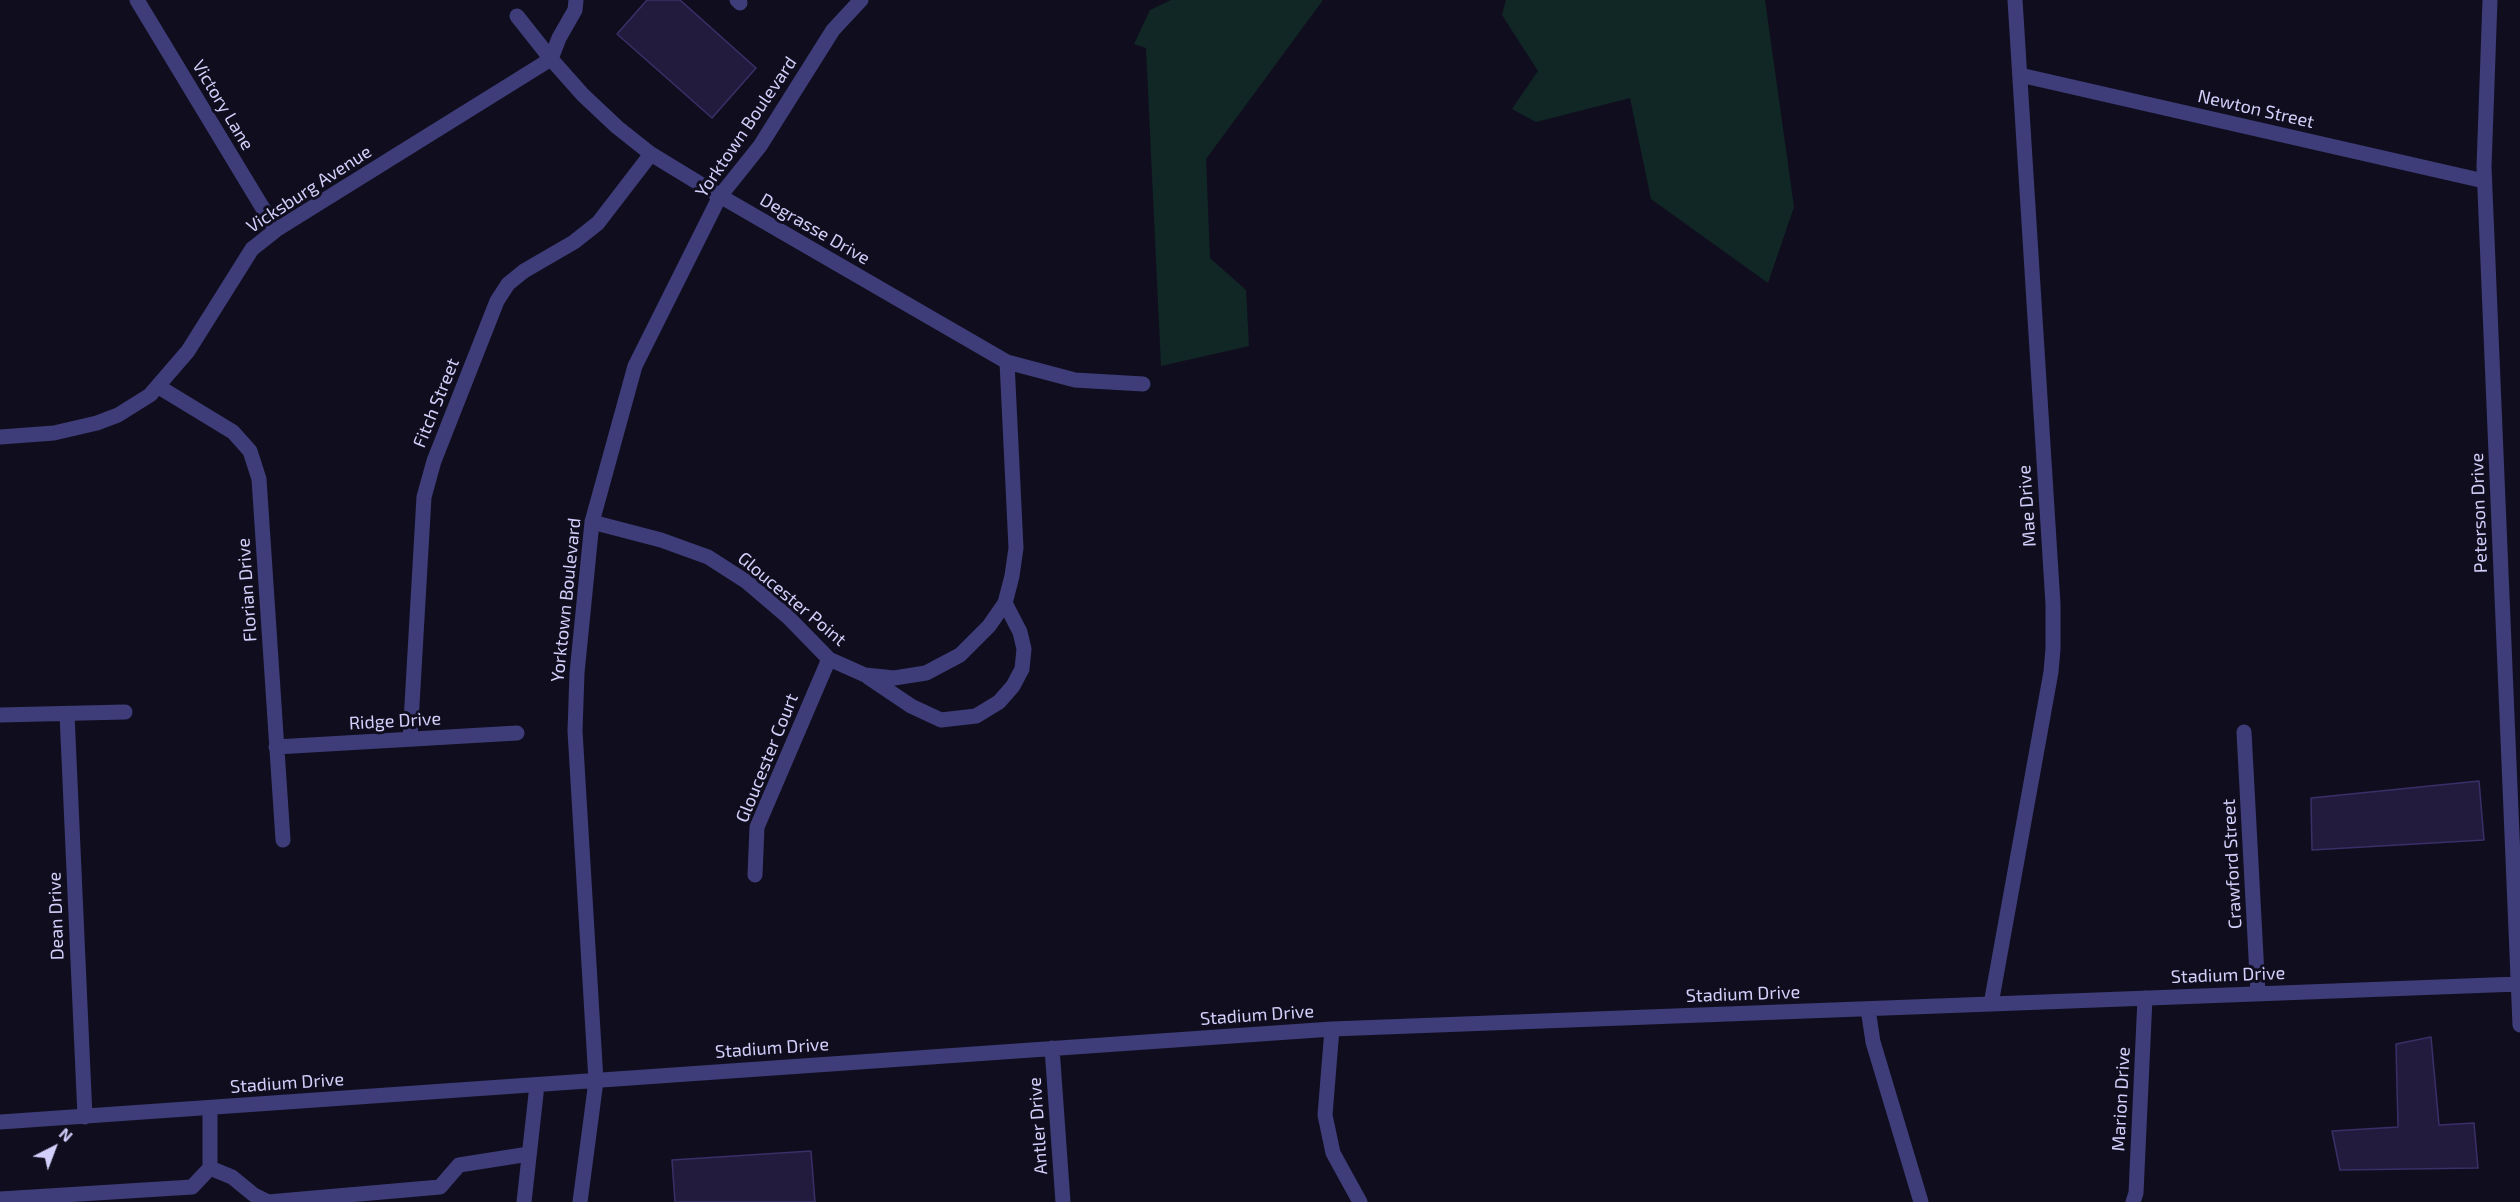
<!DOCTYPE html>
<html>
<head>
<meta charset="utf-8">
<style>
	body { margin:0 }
	#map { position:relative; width:2520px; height:1202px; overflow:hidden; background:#100e1e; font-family:"Exo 2",sans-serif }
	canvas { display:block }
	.north { position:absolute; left:24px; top:1118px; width:60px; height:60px; -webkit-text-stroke:4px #100e1e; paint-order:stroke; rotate:42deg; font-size:16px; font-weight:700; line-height:24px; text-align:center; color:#d3cffb }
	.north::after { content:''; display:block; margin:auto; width:21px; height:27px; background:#d3cffb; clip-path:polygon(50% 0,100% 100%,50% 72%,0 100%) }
</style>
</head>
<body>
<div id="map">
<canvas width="2520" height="1202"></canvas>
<div class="north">N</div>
</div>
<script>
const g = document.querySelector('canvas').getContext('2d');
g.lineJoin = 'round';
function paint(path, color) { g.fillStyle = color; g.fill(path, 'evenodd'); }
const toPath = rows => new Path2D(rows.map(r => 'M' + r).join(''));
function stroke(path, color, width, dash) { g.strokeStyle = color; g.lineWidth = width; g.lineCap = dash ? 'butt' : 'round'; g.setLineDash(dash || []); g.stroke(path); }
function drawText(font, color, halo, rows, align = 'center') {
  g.font = font + ' "Exo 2",sans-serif'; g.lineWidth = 6; g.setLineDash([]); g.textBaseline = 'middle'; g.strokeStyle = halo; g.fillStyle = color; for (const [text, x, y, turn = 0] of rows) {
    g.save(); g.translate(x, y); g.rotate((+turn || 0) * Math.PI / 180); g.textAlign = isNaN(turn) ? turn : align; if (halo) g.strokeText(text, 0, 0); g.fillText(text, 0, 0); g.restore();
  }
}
paint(toPath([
	[1171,0,1323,0,1206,159,1210,258,1246,290,1249,346,1161,366,1146,48,1134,44,1150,10],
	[1506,0,1765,0,1794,207,1768,283,1651,199,1630,98,1536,122,1512,109,1538,71,1502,15]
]), '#112726');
const building = toPath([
	[647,0,680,0,756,68,712,118,617,34,647,0],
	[2479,781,2484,840,2312,850,2311,798,2479,781],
	[2431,1037,2439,1125,2474,1123,2478,1168,2340,1170,2332,1131,2398,1127,2396,1044,2431,1037],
	[811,1151,815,1202,675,1202,672,1160,811,1151]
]);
paint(building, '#221b3d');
stroke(building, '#3a2f68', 1.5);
stroke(toPath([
	[137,0,276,230],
	[737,0,740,3],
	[2490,0,2484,167,2520,1025],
	[517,16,551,59,583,95,617,127,651,154,720,196,1007,362,1075,380,1143,384],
	[2020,75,2484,181],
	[159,387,233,432,250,451,259,479,283,840],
	[0,437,54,433,97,423,118,415,150,395,188,351,252,249,276,230,551,59,559,38,575,10,576,0],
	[592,522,661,540,708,557,747,582,788,617,829,659,865,675,894,678,926,673,960,655,989,626,1005,603,1012,576,1016,548,1007,362],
	[868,677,911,706,941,720,976,716,999,702,1013,686,1022,669,1024,649,1020,632,1005,603],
	[67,714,85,1117],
	[0,715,125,712],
	[2244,732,2258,994],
	[410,739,424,497,434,461,497,301,508,284,524,271,574,242,598,223,651,154],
	[276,747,517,733],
	[755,875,757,827,829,659],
	[1991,1004,2051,672,2053,649,2053,604,2015,0],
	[1868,1009,1873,1042,1921,1202],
	[1332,1029,1325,1115,1333,1153,1360,1202],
	[1052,1048,1063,1202],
	[0,1122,1332,1029,2518,984],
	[210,1168,232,1177,254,1195,268,1202],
	[0,1199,192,1187,210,1168,210,1108],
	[268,1202,440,1187,459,1165,529,1154],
	[524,1202,537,1085],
	[580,1202,596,1081,575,731,577,673,592,522,635,366,720,196,760,146,833,30,861,0],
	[2133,1202,2136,1193,2145,998]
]), '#3e3d79', 15);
drawText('18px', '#d3cffb', '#100e1e', [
	["Victory Lane",223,105,59],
	["Newton Street",2256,109,13],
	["Yorktown Boulevard",746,127,-56],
	["Vicksburg Avenue",309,189,-33],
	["Degrasse Drive",815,229,30],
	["Fitch Street",436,403,-68],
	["Mae Drive",2027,506,-94],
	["Peterson Drive",2479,513,-92],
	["Florian Drive",247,590,-94],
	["Gloucester Point",792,599,40],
	["Yorktown Boulevard",566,600,-84],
	["Ridge Drive",395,721,-3],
	["Gloucester Court",767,758,-68],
	["Crawford Street",2232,864,-93],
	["Dean Drive",56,916,-92],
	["Stadium Drive",2228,975,-2],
	["Stadium Drive",1743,994,-2],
	["Stadium Drive",1257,1015,-4],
	["Stadium Drive",772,1048,-4],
	["Stadium Drive",287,1083,-4],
	["Marion Drive",2121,1099,-87],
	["Antler Drive",1038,1126,-94]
]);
</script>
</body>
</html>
